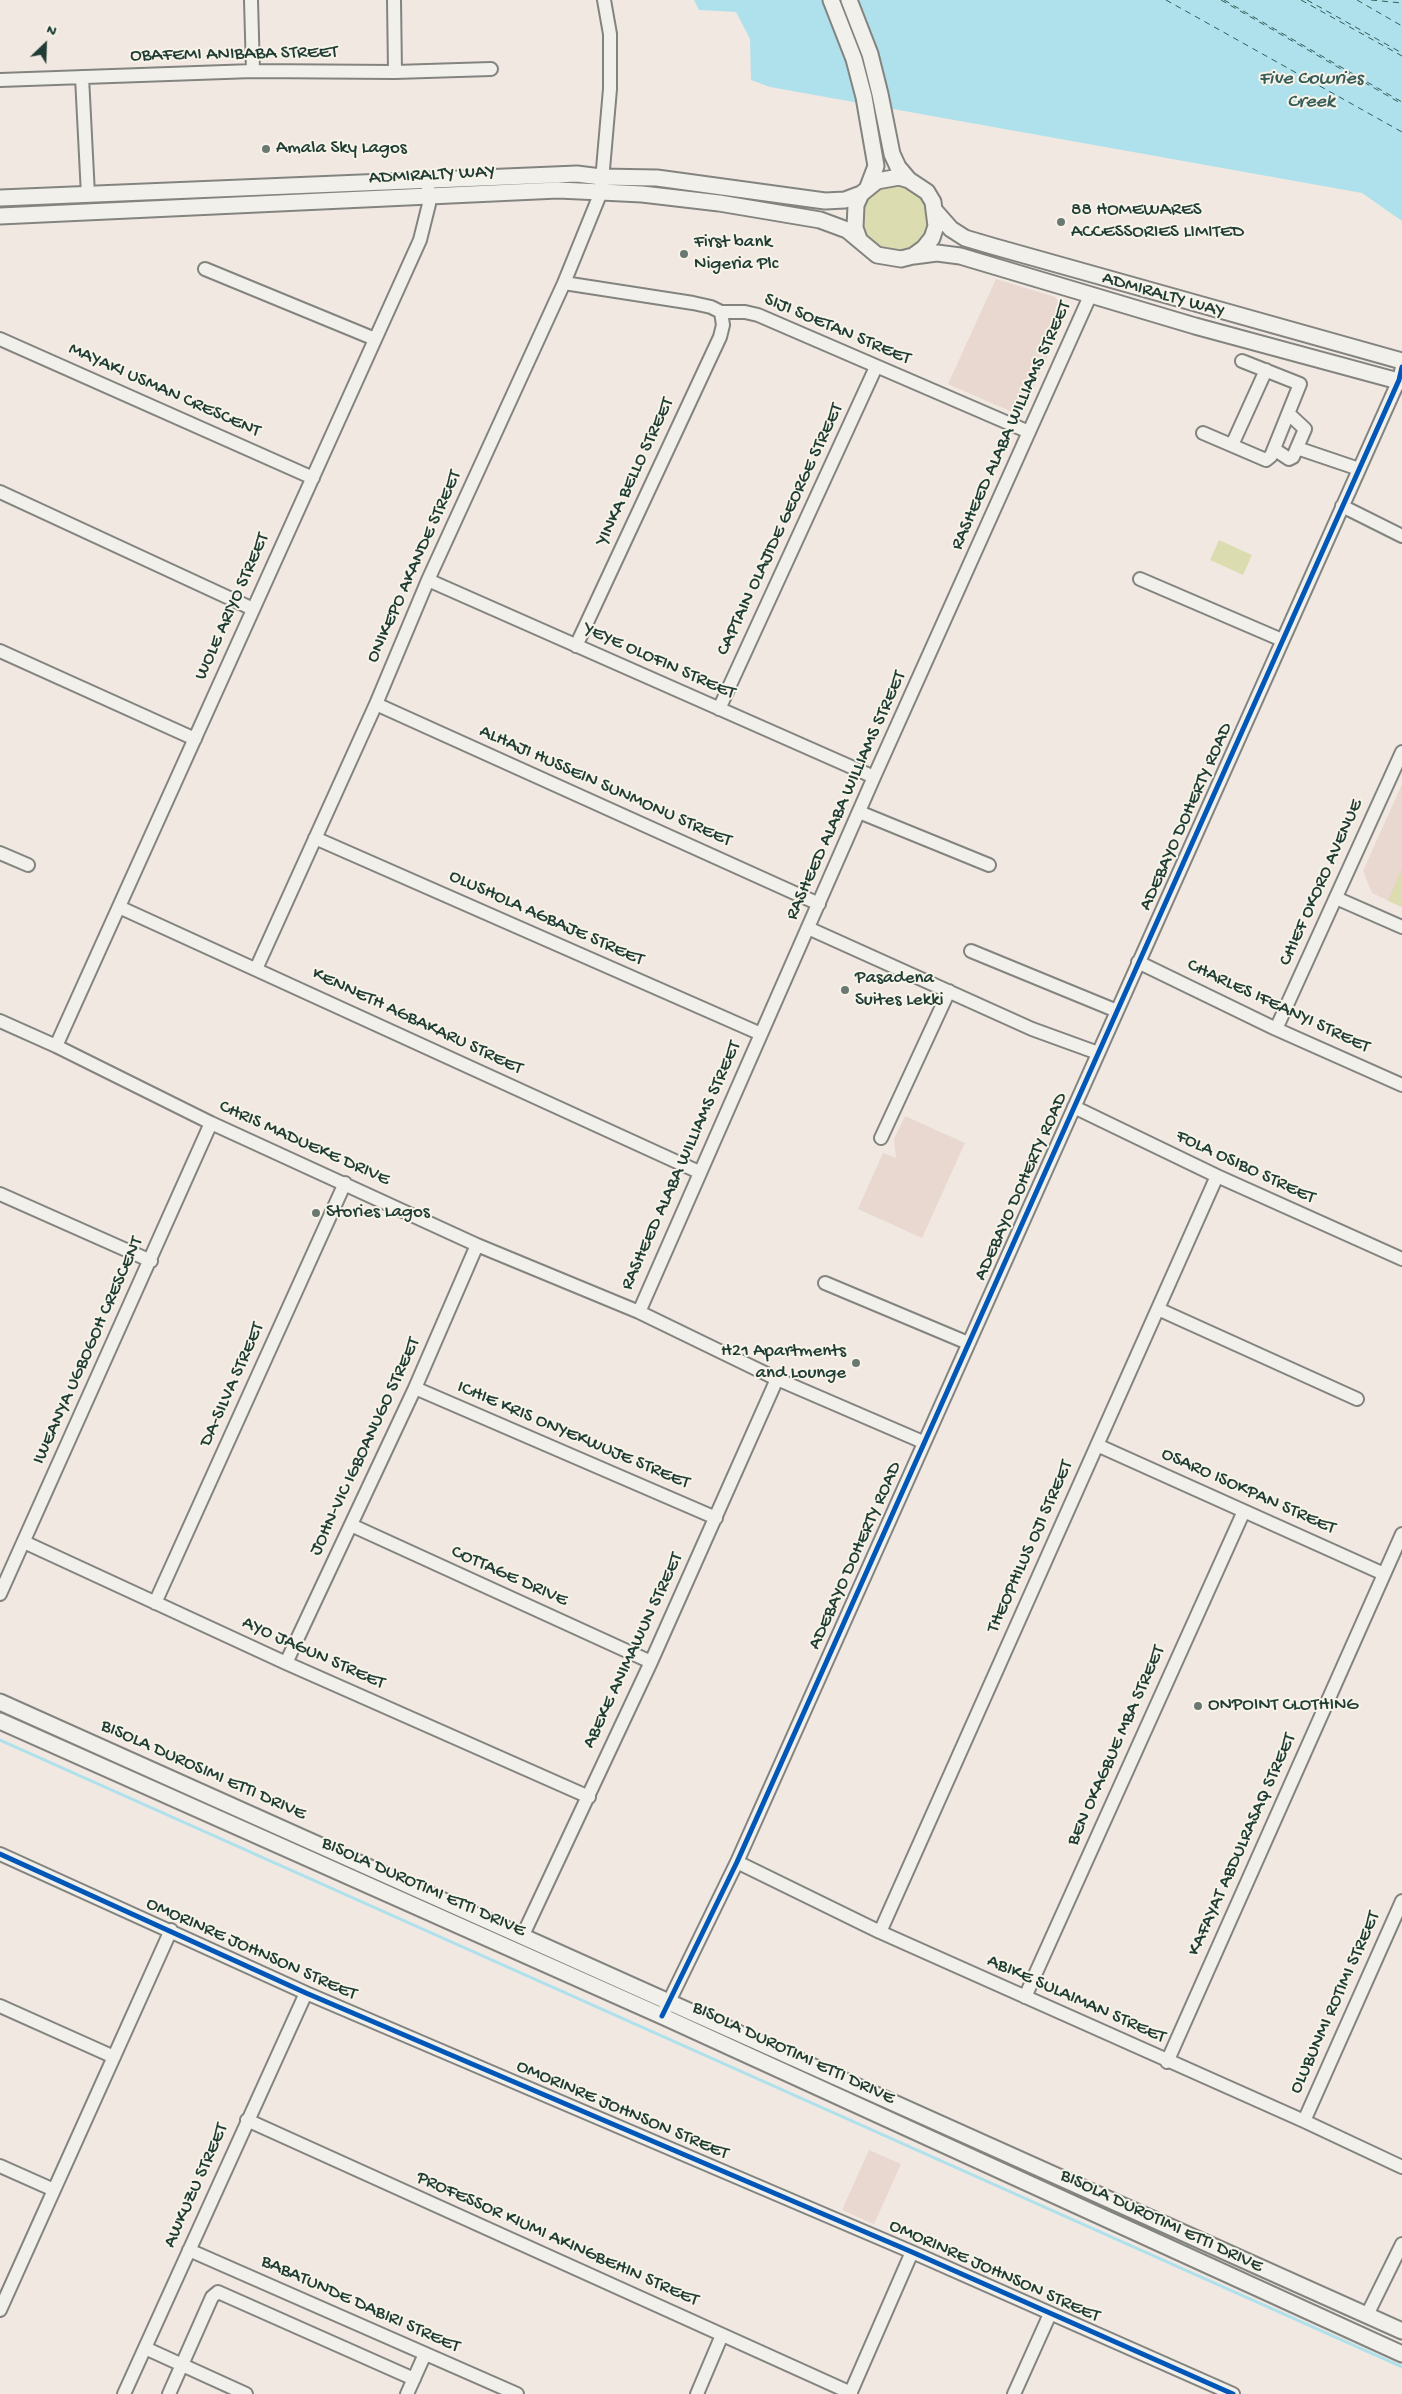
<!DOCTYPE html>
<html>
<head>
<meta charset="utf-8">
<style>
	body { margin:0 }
	#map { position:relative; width:1402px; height:2394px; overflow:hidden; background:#f2e8e2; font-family:"Gochi Hand",sans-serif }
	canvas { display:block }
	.north { position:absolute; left:20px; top:20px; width:50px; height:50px; -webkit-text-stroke:4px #f7f3e8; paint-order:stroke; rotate:24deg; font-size:14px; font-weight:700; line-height:20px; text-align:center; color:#1f3d34 }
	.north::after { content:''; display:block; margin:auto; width:18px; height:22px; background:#1f3d34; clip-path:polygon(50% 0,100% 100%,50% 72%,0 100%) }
</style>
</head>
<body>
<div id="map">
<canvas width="1402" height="2394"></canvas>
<div class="north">N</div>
</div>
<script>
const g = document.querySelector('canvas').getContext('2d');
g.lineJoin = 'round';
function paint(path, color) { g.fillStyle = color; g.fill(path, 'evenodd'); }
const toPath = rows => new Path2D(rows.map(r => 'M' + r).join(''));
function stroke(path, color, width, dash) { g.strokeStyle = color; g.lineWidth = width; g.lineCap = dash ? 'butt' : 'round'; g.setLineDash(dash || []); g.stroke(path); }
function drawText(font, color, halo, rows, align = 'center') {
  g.font = font + ' "Gochi Hand",sans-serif'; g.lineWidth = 4; g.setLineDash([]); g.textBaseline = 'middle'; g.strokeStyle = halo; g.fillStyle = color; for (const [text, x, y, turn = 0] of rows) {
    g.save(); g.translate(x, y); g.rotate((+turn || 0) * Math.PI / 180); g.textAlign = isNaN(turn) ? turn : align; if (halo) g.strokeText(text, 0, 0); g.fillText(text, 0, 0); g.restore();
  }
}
paint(toPath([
	[996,279,1055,297,1067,314,1024,407,1019,412,1012,412,948,384],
	[1402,784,1402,907,1372,893,1363,871],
	[905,1116,965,1143,922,1238,858,1209,883,1153,896,1158,894,1139],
	[869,2150,901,2164,874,2224,842,2210]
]), '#e8d8d0');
paint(toPath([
	'861 218a34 34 0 1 1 68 0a34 34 0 1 1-68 0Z',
	[1219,540,1252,555,1243,575,1210,560],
	[1402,868,1402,907,1388,901]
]), '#dbdcaf');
paint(toPath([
	[694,0,1402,0,1402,221,1362,193,770,87,751,80,750,39,736,12,699,10]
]), '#aee1ec');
stroke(toPath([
	[0,1740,1402,2367]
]), '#aee1ec', 3);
stroke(toPath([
	[1166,0,1402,132],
	[1221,0,1402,104],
	[1224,0,1402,102],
	[1301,0,1402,56],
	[1307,0,1402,53],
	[1357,0,1402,26],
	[1371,0,1402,3]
]), '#365d5a', 1, [6, 5]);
const minor = toPath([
	[251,0,253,71],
	[395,72,491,69],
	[82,77,88,195],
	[0,80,253,71,395,72,394,0],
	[205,269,375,339],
	[564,283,693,303,711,307,721,312,745,312,758,315,1029,432],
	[0,339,313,478],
	[1203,433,1266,460,1271,456,1300,384,1242,361],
	[1232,445,1266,370],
	[1297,448,1359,469],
	[1274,449,1289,459,1293,457,1305,429,1289,414],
	[0,492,253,609],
	[1342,506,1402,536],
	[1140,579,1282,640],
	[428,580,874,777],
	[576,646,720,337,723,325,721,312],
	[0,651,195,739],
	[376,704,819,904],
	[719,709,876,367],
	[859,812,989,865],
	[315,838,761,1034],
	[0,853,28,865],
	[1336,898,1402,927],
	[119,907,699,1172],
	[808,928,1032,1029,1098,1053],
	[971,951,1117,1011],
	[1138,962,1276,1029,1402,1085],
	[256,969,376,704,428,580,564,283,601,192,610,89,610,34,604,0],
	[0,1021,56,1046,211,1123,477,1245,639,1312,777,1379,923,1442],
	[1276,1029,1402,752],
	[56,1046,420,240,429,204,428,188],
	[1074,1107,1217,1176,1402,1259],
	[881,1138,949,991],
	[0,1194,151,1261],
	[825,1283,968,1343],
	[1158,1309,1357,1399],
	[639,1312,874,777,1090,296],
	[415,1388,716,1518],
	[1097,1445,1384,1574],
	[351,1525,651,1662],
	[24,1542,286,1663,589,1797],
	[0,1594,211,1123],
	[155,1603,345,1183],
	[286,1663,415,1388,477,1245],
	[0,1854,306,1993,912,2252,1233,2394],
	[737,1862,880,1932,1304,2121,1402,2167],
	[880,1932,1217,1176],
	[522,1937,651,1662,777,1379],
	[1025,1997,1244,1511],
	[0,2006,114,2057],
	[662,2016,737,1862,1399,380,1402,367],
	[1167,2062,1402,1534],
	[247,2120,851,2393],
	[1304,2121,1402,1901],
	[0,2166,54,2190],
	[189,2250,517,2394],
	[0,2310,171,1930],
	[1367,2315,1402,2244],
	[145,2348,246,2394],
	[124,2394,306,1993],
	[169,2394,212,2297,218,2292,414,2379],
	[407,2394,425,2354],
	[697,2394,722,2335],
	[850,2394,912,2252],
	[1014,2394,1050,2314]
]);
const major = toPath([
	[831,0,854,59,864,97,876,166,868,187],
	[849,0,870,54,880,94,892,154,898,167,909,180],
	[0,198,577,174,601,177,657,178,825,201,845,200,861,194],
	[936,212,951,229,965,238,992,246,1402,361],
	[0,216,558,190,601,192,642,194,719,203,820,220,847,230,877,255,901,259,913,256,924,248,932,238,936,226,933,202,927,192,909,180,899,177,877,181,861,194,856,205,855,228,859,239],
	[914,256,937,253,960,256,1195,326,1402,382],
	[0,1702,1402,2331],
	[0,1721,662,2016,1402,2354]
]);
stroke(minor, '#838480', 16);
stroke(major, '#838480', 19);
stroke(minor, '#f2f0eb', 12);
stroke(major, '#f2f0eb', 15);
stroke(toPath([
	[0,1854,306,1993,912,2252,1233,2394],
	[662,2016,737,1862,1399,380,1402,367]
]), '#0057b8', 5);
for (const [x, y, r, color] of [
	[266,149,5,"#697971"],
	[1061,222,5,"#697971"],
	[684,254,5,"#697971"],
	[845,990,5,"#697971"],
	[316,1213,5,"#697971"],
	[856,1363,5,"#697971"],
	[1198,1706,5,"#697971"]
]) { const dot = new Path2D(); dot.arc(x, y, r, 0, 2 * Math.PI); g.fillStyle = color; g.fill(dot); stroke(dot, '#f7f3e8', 2); }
drawText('19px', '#1f3d34', '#f7f3e8', [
	["OBAFEMI ANIBABA STREET",234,55,-1],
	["ADMIRALTY WAY",432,176,-3],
	["ADMIRALTY WAY",1163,296,16],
	["SIJI SOETAN STREET",837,330,23],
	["MAYAKI USMAN CRESCENT",164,391,24],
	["RASHEED ALABA WILLIAMS STREET",1012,426,-66],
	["YINKA BELLO STREET",636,472,-65],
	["CAPTAIN OLAJIDE GEORGE STREET",781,530,-65],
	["ONIKEPO AKANDE STREET",415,567,-66],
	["WOLE ARIYO STREET",233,607,-66],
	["YEYE OLOFIN STREET",659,662,24],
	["ALHAJI HUSSEIN SUNMONU STREET",605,787,24],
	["RASHEED ALABA WILLIAMS STREET",847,796,-66],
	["ADEBAYO DOHERTY ROAD",1187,817,-66],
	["CHIEF OKORO AVENUE",1322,883,-66],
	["OLUSHOLA AGBAJE STREET",546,919,24],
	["CHARLES IFEANYI STREET",1278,1007,25],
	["KENNETH AGBAKARU STREET",417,1022,25],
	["CHRIS MADUEKE DRIVE",304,1144,24],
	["RASHEED ALABA WILLIAMS STREET",682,1166,-66],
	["FOLA OSIBO STREET",1245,1168,25],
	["ADEBAYO DOHERTY ROAD",1022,1187,-66],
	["IWEANYA UGBOGOH CRESCENT",89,1351,-66],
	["DA-SILVA STREET",233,1385,-66],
	["ICHIE KRIS ONYEKWUJE STREET",573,1436,23],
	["JOHN-VIC IGBOANUGO STREET",366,1447,-65],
	["OSARO ISOKPAN STREET",1248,1492,24],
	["THEOPHILUS OJI STREET",1031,1547,-66],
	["ADEBAYO DOHERTY ROAD",856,1556,-66],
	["COTTAGE DRIVE",509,1577,24],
	["ABEKE ANIMAWUN STREET",634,1651,-65],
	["AYO JAGUN STREET",313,1654,24],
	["BEN OKAGBUE MBA STREET",1117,1746,-66],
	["BISOLA DUROSIMI ETTI DRIVE",203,1771,24],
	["KAFAYAT ABDULRASAQ STREET",1243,1845,-66],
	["BISOLA DUROTIMI ETTI DRIVE",423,1888,24],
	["OMORINRE JOHNSON STREET",251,1950,24],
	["ABIKE SULAIMAN STREET",1076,2000,24],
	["OLUBUNMI ROTIMI STREET",1336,2003,-66],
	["BISOLA DUROTIMI ETTI DRIVE",793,2054,25],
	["OMORINRE JOHNSON STREET",622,2111,23],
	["AWKUZU STREET",197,2186,-66],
	["BISOLA DUROTIMI ETTI DRIVE",1161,2222,25],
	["PROFESSOR KIUMI AKINGBEHIN STREET",557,2240,24],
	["OMORINRE JOHNSON STREET",994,2272,24],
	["BABATUNDE DABIRI STREET",360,2305,24]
]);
drawText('19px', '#1f3d34', '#f7f3e8', [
	["Amala Sky Lagos",276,149],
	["88 HOMEWARES",1071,211],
	["ACCESSORIES LIMITED",1071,233],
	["First bank",694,243],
	["Nigeria Plc",694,265],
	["Pasadena",855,979],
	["Suites Lekki",855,1001],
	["Stories Lagos",326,1213],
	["H21 Apartments",846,1352,"right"],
	["and Lounge",846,1374,"right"],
	["ONPOINT CLOTHING",1208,1706]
], 'left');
drawText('italic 20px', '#365d5a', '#f7f3e8', [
	["Five Cowries",1311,80],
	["Creek",1311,103]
]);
</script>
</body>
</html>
